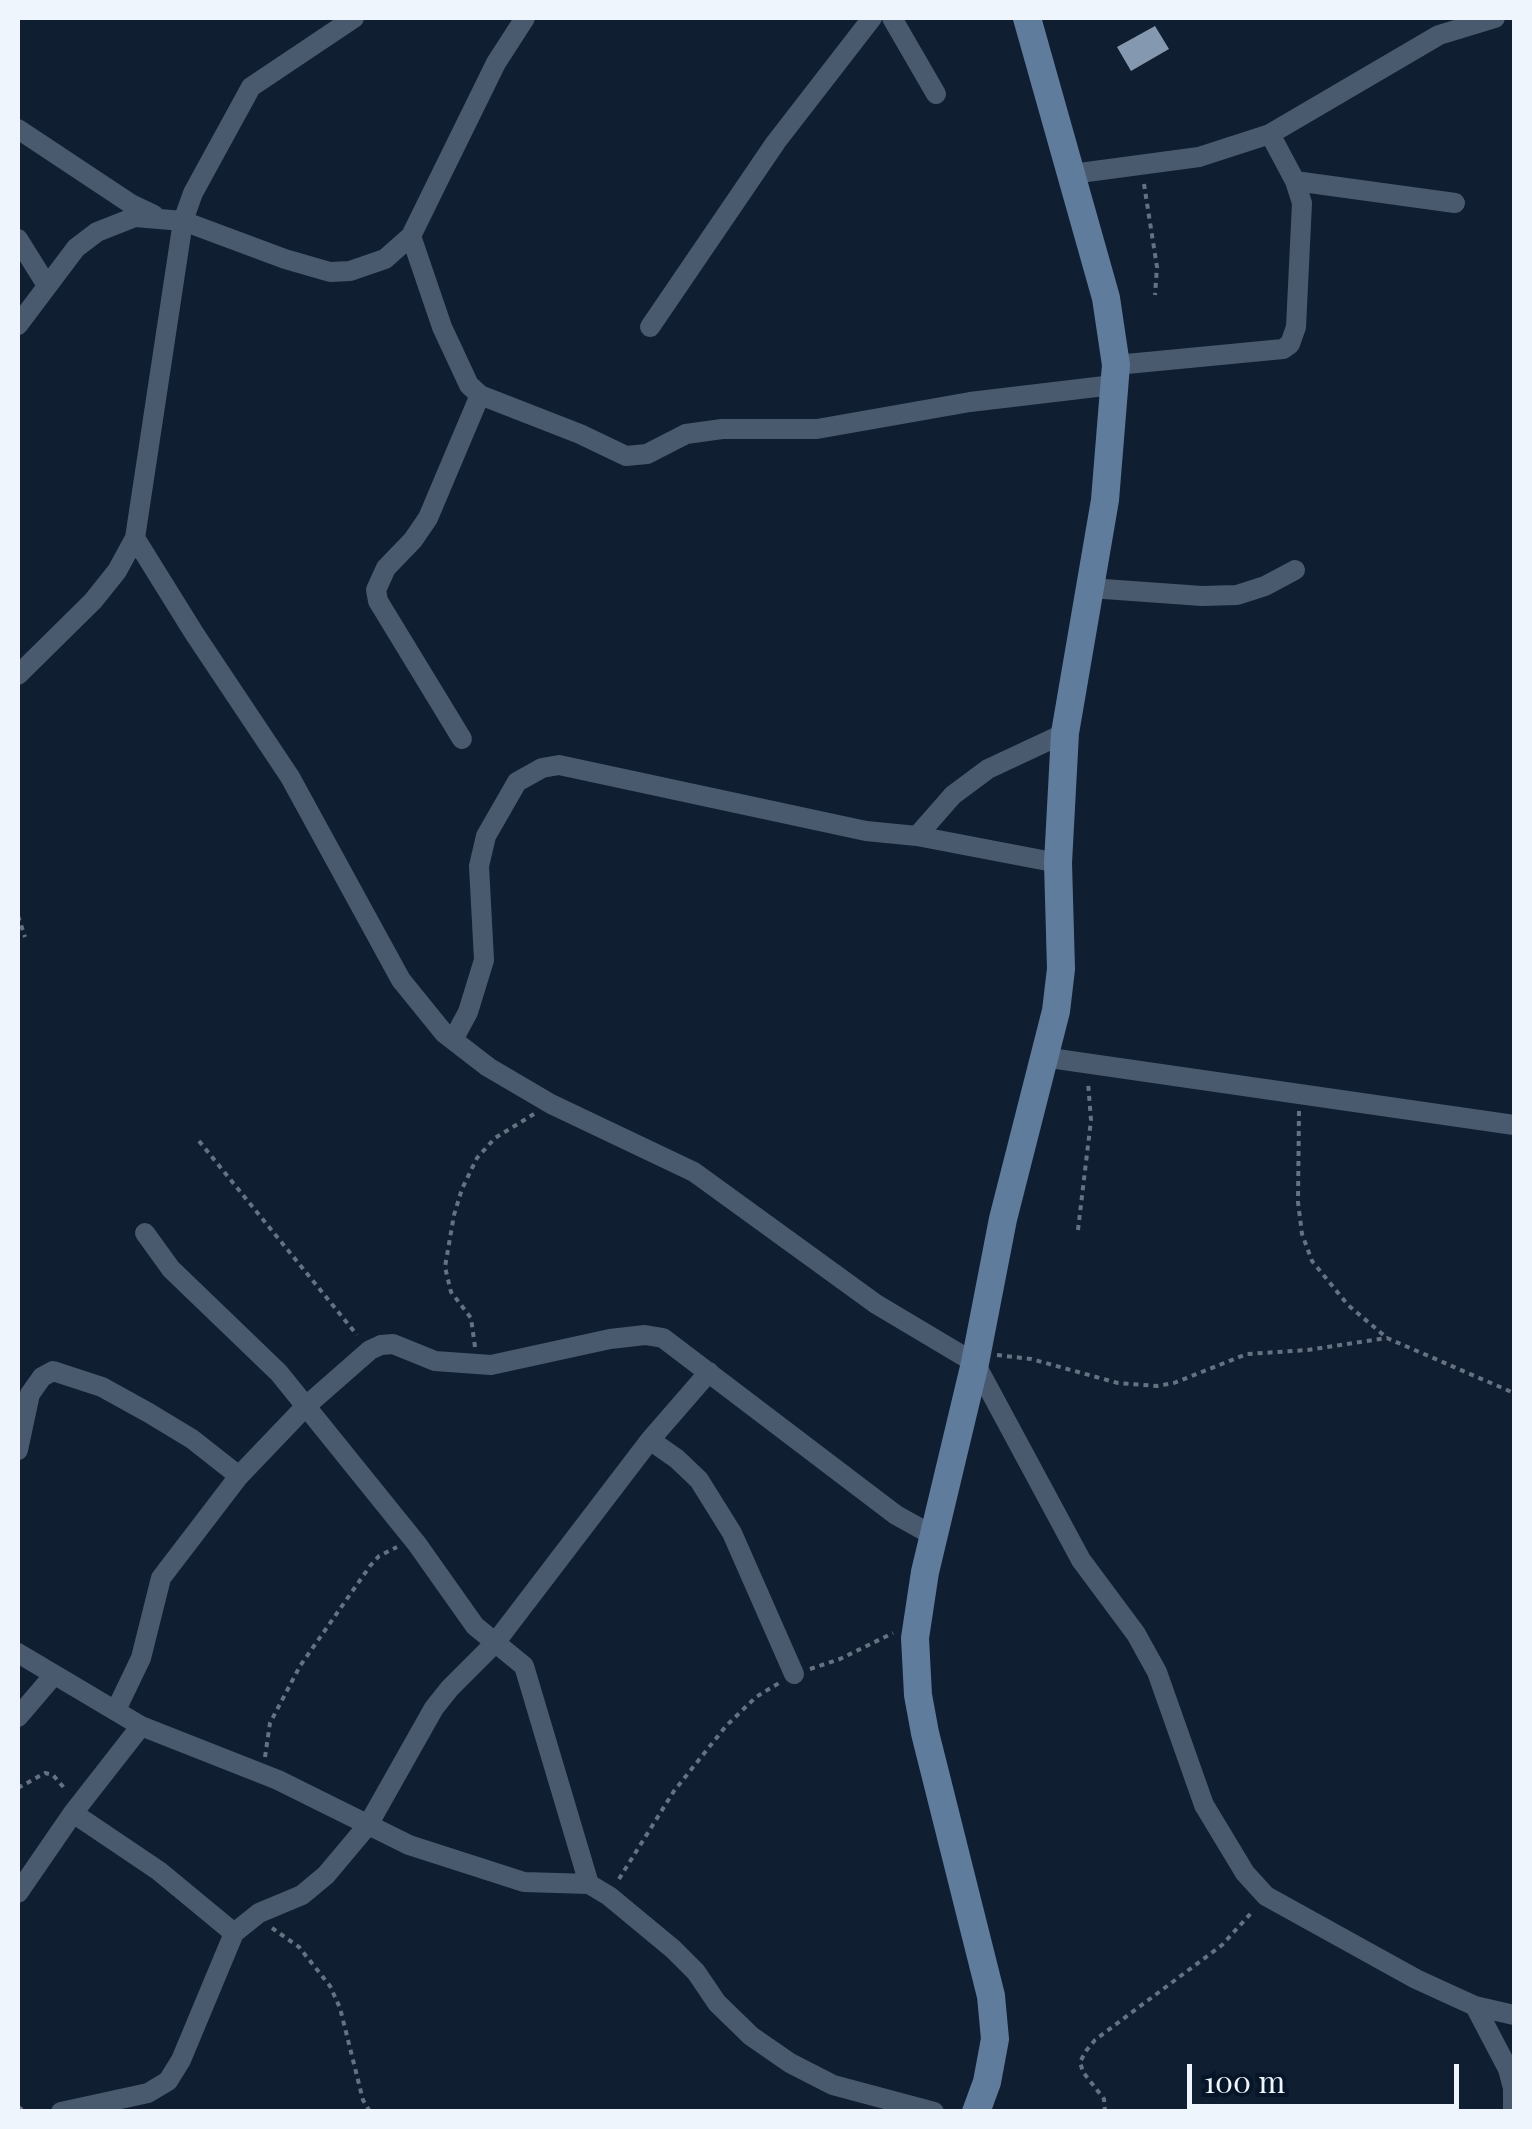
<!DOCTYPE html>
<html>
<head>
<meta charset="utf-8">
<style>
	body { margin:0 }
	#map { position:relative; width:1532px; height:2129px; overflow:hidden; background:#0f1f31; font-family:"Playfair Display",serif }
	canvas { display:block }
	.frame { position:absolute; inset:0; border:20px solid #eff5fd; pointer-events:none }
	.scale { position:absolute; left:1187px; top:2064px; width:272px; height:45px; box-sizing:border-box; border:5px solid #eff5fd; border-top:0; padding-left:12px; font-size:30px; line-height:35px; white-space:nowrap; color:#eff5fd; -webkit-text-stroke:8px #061527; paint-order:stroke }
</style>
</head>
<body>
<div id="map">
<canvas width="1532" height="2129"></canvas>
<div class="frame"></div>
<div class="scale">100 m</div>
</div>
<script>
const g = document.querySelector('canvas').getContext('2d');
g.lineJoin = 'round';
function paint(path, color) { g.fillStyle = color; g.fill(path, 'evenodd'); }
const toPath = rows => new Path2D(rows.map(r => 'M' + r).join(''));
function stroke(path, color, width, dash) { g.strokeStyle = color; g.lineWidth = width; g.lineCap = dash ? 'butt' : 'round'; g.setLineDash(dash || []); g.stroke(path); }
paint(toPath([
	[1155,26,1169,49,1131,71,1117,47]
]), '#8498af');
stroke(toPath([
	[1144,184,1157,267,1155,295],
	[18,916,25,937],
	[1299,1111,1298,1202,1302,1234,1312,1261,1348,1305,1387,1338],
	[199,1141,357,1335],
	[1078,1230,1091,1120,1088,1082],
	[475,1347,471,1318,451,1292,445,1267,454,1215,462,1189,477,1158,495,1138,534,1114],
	[997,1355,1031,1359,1118,1383,1157,1386,1174,1383,1247,1354,1308,1350,1387,1338,1514,1393],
	[810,1669,840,1659,893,1633],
	[265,1757,270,1723,300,1666,370,1566,379,1556,397,1547],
	[18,1788,45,1773,53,1775,65,1789],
	[619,1879,674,1791,726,1726,756,1697,779,1683],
	[272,1928,299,1947,330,1986,340,2008,363,2100,370,2112],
	[18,2107,26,2112],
	[1105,2112,1104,2099,1083,2072,1080,2062,1086,2051,1095,2040,1222,1945,1253,1911]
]), '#667281', 4, [5, 5]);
stroke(toPath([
	[892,18,936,94],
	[18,129,131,204,154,215],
	[1072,174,1199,157,1270,134,1439,35,1495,18],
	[1295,181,1455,203],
	[411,236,442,327,469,385,480,395,580,434,626,456,647,454,686,434,722,429,817,429,970,402,1113,385],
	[18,239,46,284],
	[18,325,76,248,97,232,135,217,183,221,285,259,330,272,350,271,385,259,411,236,496,63,525,18],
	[650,327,776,142,872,18],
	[1116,365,1283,349,1290,344,1296,327,1302,203,1295,181,1270,134],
	[135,538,194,633,290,777,401,980,444,1033,488,1067,551,1104,694,1172,876,1304,975,1363,1081,1560,1136,1634,1157,1672,1204,1805,1245,1873,1266,1896,1416,1979,1475,2006,1514,2015],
	[1090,588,1202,596,1237,595,1265,586,1295,570],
	[18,675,93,601,117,571,135,538,183,221,193,193,251,87,354,18],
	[462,739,378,601,376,590,386,568,413,540,428,518,480,395],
	[917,836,953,795,988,769,1065,733],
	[453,1040,468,1012,484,960,479,866,486,836,517,782,542,768,559,765,866,831,917,836,1058,863],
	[1043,1057,1514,1125],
	[145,1233,171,1269,279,1373,417,1544,475,1626,524,1666,589,1884],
	[650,1440,677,1459,699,1480,732,1533,794,1674],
	[18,1450,30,1394,42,1377,53,1371,102,1387,149,1413,192,1439,239,1476],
	[18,1653,141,1726,278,1780,409,1845,524,1882,589,1884,609,1896,673,1949,696,1972,717,2003,751,2036,790,2063,833,2085,934,2112],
	[116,1710,141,1658,161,1578,239,1476,305,1407,370,1350,381,1345,393,1344,435,1361,491,1365,610,1339,645,1335,663,1338,896,1515,934,1536],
	[18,1717,53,1676],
	[73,1813,159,1871,234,1933],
	[18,1893,73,1813,141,1726],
	[1475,2006,1508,2069,1513,2088,1513,2112],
	[61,2112,148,2093,168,2081,181,2060,234,1933,259,1913,302,1895,326,1875,368,1825,434,1708,450,1688,495,1643,650,1440,709,1372]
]), '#495a6e', 20);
stroke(toPath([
	[976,2112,987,2082,995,2039,991,1996,925,1733,918,1695,915,1638,925,1572,975,1363,1003,1219,1056,1011,1061,969,1058,863,1065,733,1105,500,1116,365,1106,298,1027,18]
]), '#607c9c', 28);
</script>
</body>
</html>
